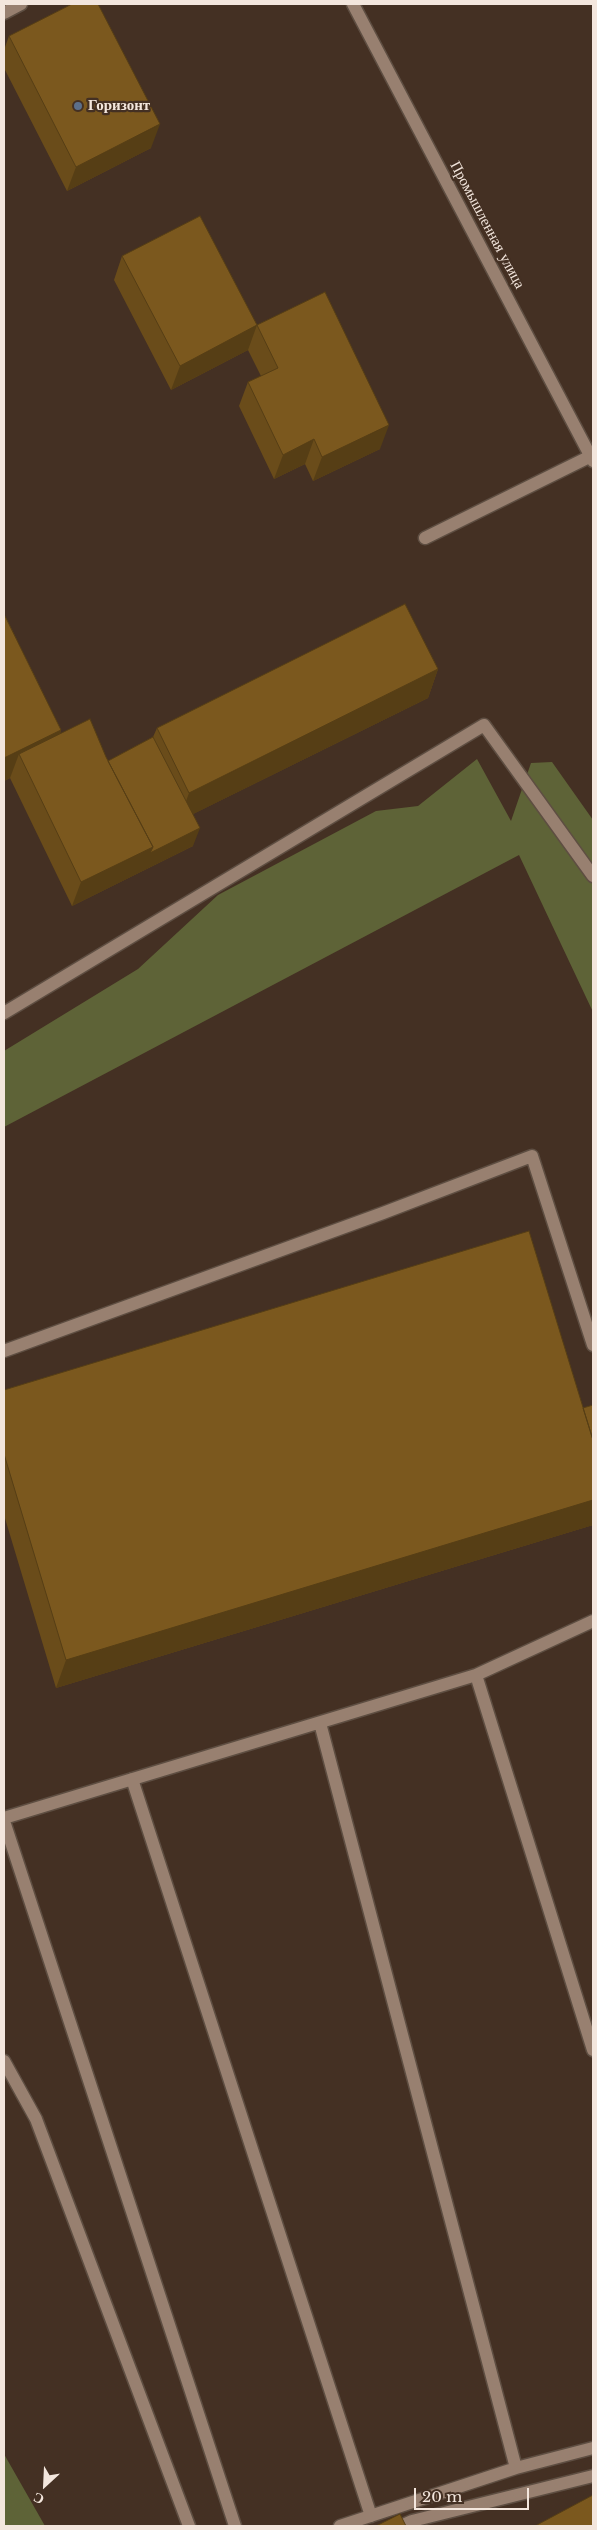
<!DOCTYPE html>
<html>
<head>
<meta charset="utf-8">
<style>
	body { margin:0 }
	#map { position:relative; width:597px; height:2530px; overflow:hidden; background:#443023; font-family:"Libre Baskerville",serif }
	canvas { display:block }
	.frame { position:absolute; inset:0; border:5px solid #f3e6dd; pointer-events:none }
	.north { position:absolute; left:20px; top:2460px; width:50px; height:50px; -webkit-text-stroke:4px #443023; paint-order:stroke; rotate:205deg; font-size:14px; font-weight:700; line-height:20px; text-align:center; color:#f3e6dd }
	.north::after { content:''; display:block; margin:auto; width:18px; height:22px; background:#f3e6dd; clip-path:polygon(50% 0,100% 100%,50% 72%,0 100%) }
	.scale { position:absolute; left:414px; top:2488px; width:115px; height:22px; box-sizing:border-box; border:2px solid #f3e6dd; border-top:0; padding-left:6px; font-size:15px; line-height:18px; white-space:nowrap; color:#f3e6dd; -webkit-text-stroke:4px #443023; paint-order:stroke }
</style>
</head>
<body>
<div id="map">
<canvas width="597" height="2530"></canvas>
<div class="frame"></div>
<div class="north">С</div>
<div class="scale">20 m</div>
</div>
<script>
const g = document.querySelector('canvas').getContext('2d');
g.lineJoin = 'round';
function paint(path, color) { g.fillStyle = color; g.fill(path, 'evenodd'); }
const toPath = rows => new Path2D(rows.map(r => 'M' + r).join(''));
function stroke(path, color, width, dash) { g.strokeStyle = color; g.lineWidth = width; g.lineCap = dash ? 'butt' : 'round'; g.setLineDash(dash || []); g.stroke(path); }
function drawText(font, color, halo, rows, align = 'center') {
  g.font = font + ' "Libre Baskerville",serif'; g.lineWidth = 4.5; g.setLineDash([]); g.textBaseline = 'middle'; g.strokeStyle = halo; g.fillStyle = color; for (const [text, x, y, turn = 0] of rows) {
    g.save(); g.translate(x, y); g.rotate((+turn || 0) * Math.PI / 180); g.textAlign = isNaN(turn) ? turn : align; if (halo) g.strokeText(text, 0, 0); g.fillText(text, 0, 0); g.restore();
  }
}
paint(toPath([
	[477,759,511,821,531,763,552,762,593,820,593,1012,519,855,4,1127,4,1051,138,969,218,895,376,811,418,806],
	[4,2454,45,2526,4,2526]
]), '#5e6337');
const minor = toPath([
	[353,4,593,461],
	[4,13,21,4],
	[425,538,591,456],
	[4,1013,484,725,593,876],
	[4,1351,383,1213,532,1156,593,1345],
	[476,1675,593,2050],
	[320,1723,516,2468],
	[132,1779,371,2516],
	[4,1818,476,1675,593,1621],
	[4,1821,235,2526],
	[4,2061,36,2119,189,2526],
	[340,2526,516,2468,593,2448],
	[401,2526,412,2521,593,2476]
]);
stroke(minor, '#5e4e42', 15);
stroke(minor, '#988070', 12);
paint(toPath([
	[9,36,151,148,67,191,4,68,4,50],
	[122,256,257,325,248,350,171,390,114,280],
	[257,325,380,449,313,481,305,464,274,479,239,406,248,382,261,376,248,350],
	[4,614,61,730,60,734,108,761,153,737,157,728,438,669,428,698,193,814,193,846,72,906,10,778,4,781],
	[4,1390,583,1408,593,1405,593,1525,56,1688,4,1515]
]), '#6a4c1a');
paint(toPath([
	[160,124,151,148,67,191,76,167],
	[257,325,248,350,171,390,180,366],
	[389,425,380,449,313,481,322,457],
	[314,439,305,464,274,479,283,455],
	[438,669,428,698,179,821,189,793],
	[61,730,51,758,19,754,10,778,4,781,4,758],
	[200,828,193,846,72,906,81,882,153,847],
	[593,1500,593,1525,56,1688,66,1660]
]), '#563e15');
const building = toPath([
	[72,4,98,4,160,124,76,167,9,36,72,4],
	[200,216,257,325,180,366,122,256,200,216],
	[325,292,389,425,322,457,314,439,283,455,248,382,278,368,257,325,325,292],
	[405,604,438,669,189,793,157,728,405,604],
	[4,614,61,730,4,758,4,614],
	[90,719,106,757,153,847,81,882,19,754,90,719],
	[153,737,200,828,150,853,153,847,108,761,153,737],
	[529,1231,593,1440,593,1500,66,1660,4,1454,4,1390,529,1231],
	[593,1405,593,1440,583,1408,593,1405],
	[593,2495,593,2526,535,2526,593,2495],
	[400,2514,406,2526,376,2526,400,2514]
]);
paint(building, '#7b581e');
stroke(building, '#563e15', 1);
for (const [x, y, r, color] of [
	[78,106,5,"#5c6f8a"]
]) { const dot = new Path2D(); dot.arc(x, y, r, 0, 2 * Math.PI); g.fillStyle = color; g.fill(dot); stroke(dot, '#443023', 2); }
drawText('bold 15px', '#f3e6dd', '#443023', [
	["Горизонт",88,106]
], 'left');
drawText('15px', '#f3e6dd', '#443023', [
	["Промышленная улица",487,225,62]
]);
</script>
</body>
</html>
